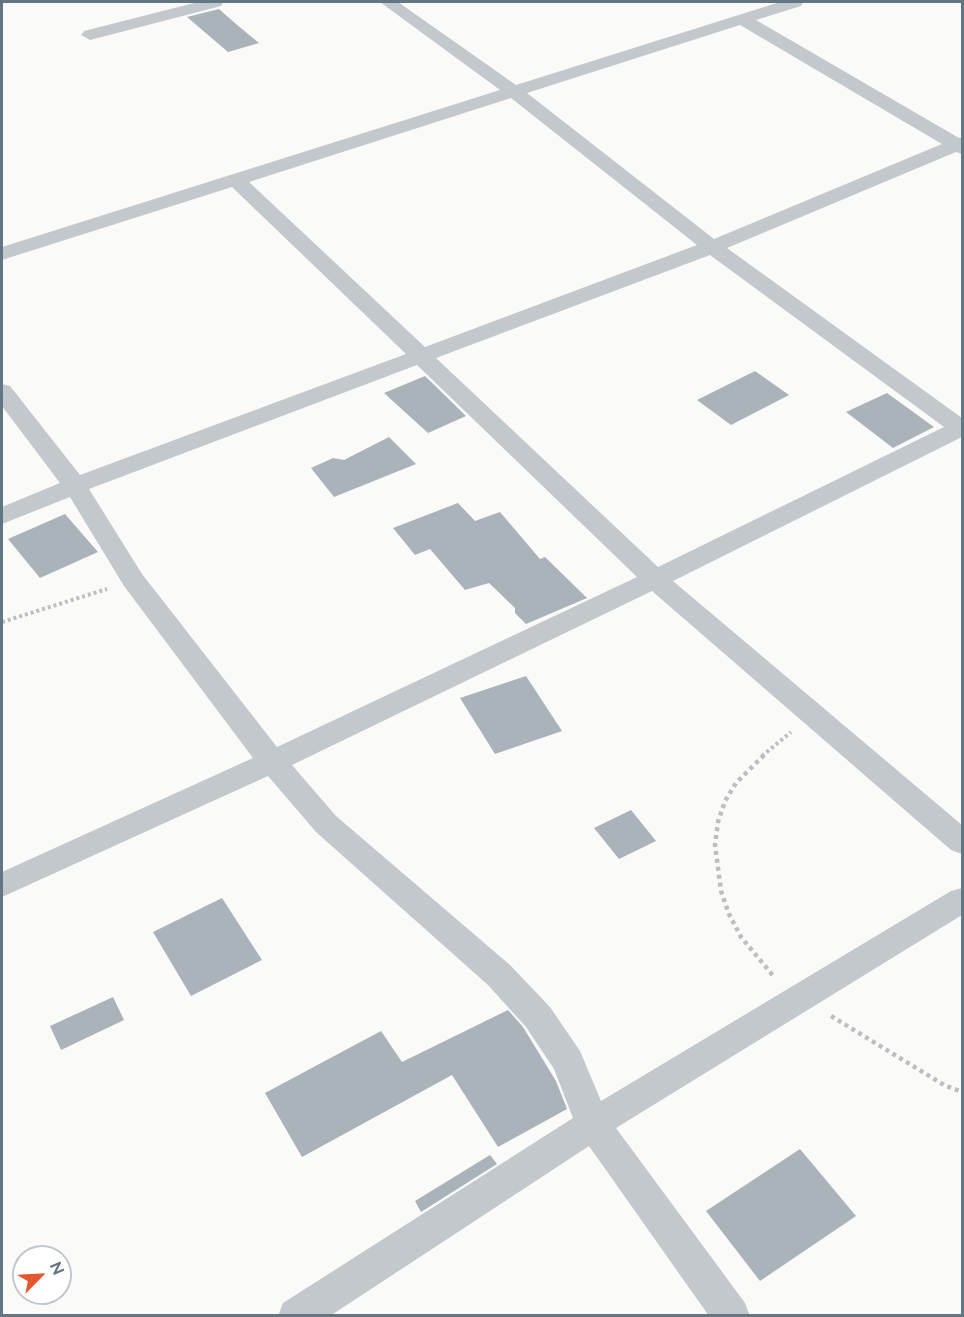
<!DOCTYPE html>
<html>
<head>
<meta charset="utf-8">
<style>
	body { margin:0 }
	#map { position:relative; width:964px; height:1317px; overflow:hidden; background:#fafaf8; font-family:Raleway,sans-serif }
	canvas { display:block }
	.frame { position:absolute; inset:0; border:3px solid #657683; pointer-events:none }
	.north { position:absolute; left:12px; top:1245px; width:60px; height:60px; box-sizing:border-box; background:#fff; border:2px solid #c1c8cd; border-radius:50%; rotate:66deg; font-size:16px; font-weight:700; line-height:24px; text-align:center; color:#657683 }
	.north::after { content:''; display:block; margin:auto; width:21px; height:27px; background:#e4572e; clip-path:polygon(50% 0,100% 100%,50% 72%,0 100%) }
</style>
</head>
<body>
<div id="map">
<canvas width="964" height="1317"></canvas>
<div class="frame"></div>
<div class="north">N</div>
</div>
<script>
const g = document.querySelector('canvas').getContext('2d');
g.lineJoin = 'round';
function paint(path, color) { g.fillStyle = color; g.fill(path, 'evenodd'); }
const toPath = rows => new Path2D(rows.map(r => 'M' + r).join(''));
function stroke(path, color, width, dash) { g.strokeStyle = color; g.lineWidth = width; g.lineCap = dash ? 'butt' : 'round'; g.setLineDash(dash || []); g.stroke(path); }
paint(toPath([
	[219,9,236,24,259,43,228,52,187,17],
	[755,371,789,395,731,425,697,400],
	[425,376,466,416,428,433,384,393],
	[887,393,934,427,893,448,846,412],
	[389,437,416,464,334,497,311,468,333,458,344,460],
	[458,503,475,521,500,512,540,559,545,557,587,598,526,624,515,613,515,608,489,583,465,590,430,549,415,555,393,528],
	[65,514,98,552,40,578,8,539],
	[526,676,562,731,495,754,460,698],
	[631,810,656,841,619,859,594,828],
	[222,898,262,960,191,996,153,932],
	[113,997,124,1020,61,1050,50,1026],
	[508,1010,523,1027,556,1081,567,1109,498,1147,452,1075,302,1157,265,1093,381,1031,402,1062],
	[800,1149,856,1216,760,1281,706,1211],
	[490,1155,497,1164,421,1212,415,1201]
]), '#aab3b9');
stroke(toPath([
	[2,622,107,589],
	[762,756,791,732]
]), '#bbbfc2', 4, [3, 3]);
stroke(toPath([
	[764,755,736,783,725,801,718,822,715,845,721,891,729,914,741,937,775,978],
	[831,1016,944,1085,962,1092]
]), '#bbbfc2', 4.5, [4, 4]);
paint(toPath([
	[198,2,223,2,221,6,90,40,81,35,84,31,198,2],
	[380,2,398,2,516,85,780,2,803,2,801,6,756,20,959,138,962,137,962,154,956,152,727,248,962,418,962,437,673,581,962,825,962,854,951,850,652,591,292,765,336,816,510,965,550,1007,580,1051,601,1101,951,891,962,888,962,915,616,1128,745,1303,750,1316,709,1316,589,1146,330,1316,278,1316,283,1303,573,1118,554,1069,526,1027,488,985,316,832,268,776,2,897,2,872,253,758,124,586,70,497,2,524,2,507,60,483,2,406,2,384,10,386,80,475,406,354,232,187,2,260,2,247,500,90,380,2],
	[740,25,942,144,714,239,527,93,740,25],
	[511,98,697,245,425,347,249,182,511,98],
	[710,255,944,427,658,567,436,358,710,255],
	[417,365,637,577,277,747,142,574,89,489,417,365]
]), '#c3c8cc');
</script>
</body>
</html>
